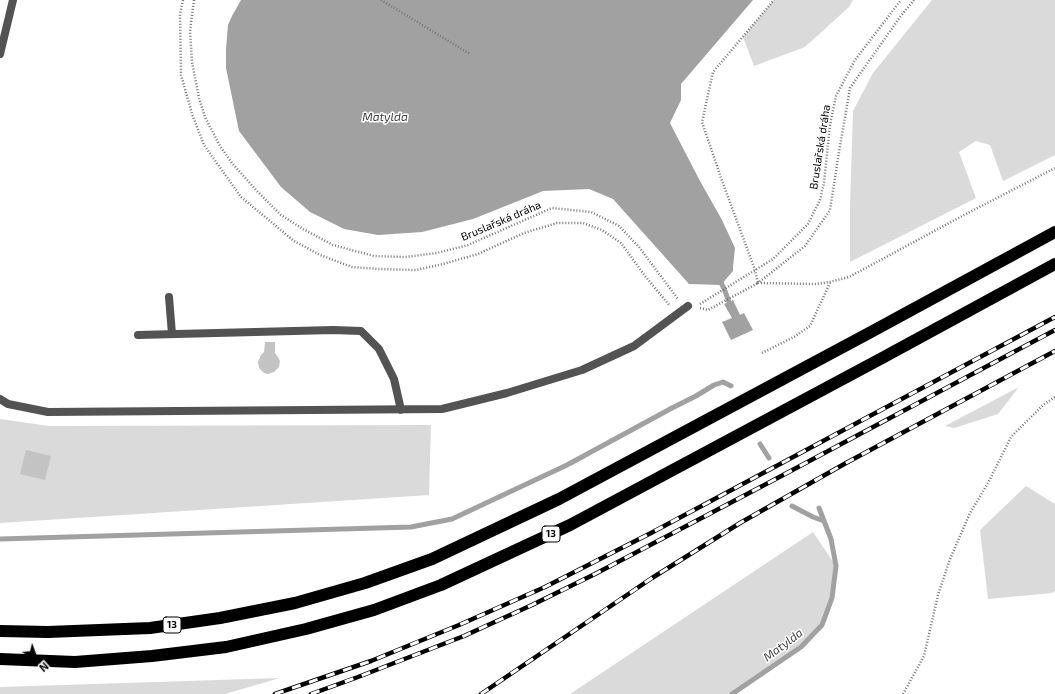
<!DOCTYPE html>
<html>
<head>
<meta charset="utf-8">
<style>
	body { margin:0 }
	#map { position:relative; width:1055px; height:694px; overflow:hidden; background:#fff; font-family:"Exo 2",sans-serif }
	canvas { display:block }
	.north { position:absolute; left:16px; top:638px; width:40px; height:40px; -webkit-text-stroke:3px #fff; paint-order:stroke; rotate:139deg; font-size:11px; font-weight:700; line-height:16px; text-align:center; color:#000 }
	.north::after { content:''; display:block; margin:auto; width:14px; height:18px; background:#000; clip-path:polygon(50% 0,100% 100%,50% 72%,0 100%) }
</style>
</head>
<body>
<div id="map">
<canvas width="1055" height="694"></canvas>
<div class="north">N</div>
</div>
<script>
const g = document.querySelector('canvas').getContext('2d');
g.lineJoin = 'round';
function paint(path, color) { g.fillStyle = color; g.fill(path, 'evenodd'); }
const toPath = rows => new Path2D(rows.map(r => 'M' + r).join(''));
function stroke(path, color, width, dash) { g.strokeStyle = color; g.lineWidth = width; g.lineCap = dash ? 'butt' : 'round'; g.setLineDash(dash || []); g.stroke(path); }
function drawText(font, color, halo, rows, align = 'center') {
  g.font = font + ' "Exo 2",sans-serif'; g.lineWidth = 3; g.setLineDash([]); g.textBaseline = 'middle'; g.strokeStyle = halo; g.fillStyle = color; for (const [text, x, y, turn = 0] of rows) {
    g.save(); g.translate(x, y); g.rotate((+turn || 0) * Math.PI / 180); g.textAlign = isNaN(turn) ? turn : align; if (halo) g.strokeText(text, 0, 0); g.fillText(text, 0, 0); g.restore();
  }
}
paint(toPath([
	[774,0,853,0,849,7,805,47,754,66,743,37],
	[932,0,1055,0,1055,155,1003,181,990,145,976,141,959,152,976,198,850,262,850,206,853,111,873,73],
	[1019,387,998,414,954,428,945,426],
	[0,419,49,426,431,425,429,495,0,523],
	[1026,486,1055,504,1055,591,1052,593,988,599,980,530],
	[813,532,836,566,832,598,822,625,795,650,732,694,570,694],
	[280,678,225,694,0,694,0,687]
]), '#dadada');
paint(toPath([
	[241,0,753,0,681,84,681,100,670,123,700,181,722,220,735,248,733,267,733,271,721,285,689,284,613,199,589,189,543,191,473,219,422,232,378,235,344,229,310,212,281,187,239,131,226,68,226,49,228,25,232,16],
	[733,300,740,315,744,313,753,330,731,340,722,322,732,318,724,304]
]), '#a1a1a1');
stroke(toPath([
	[719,278,725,291,731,308],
	[760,444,769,458],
	[792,506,813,517,824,521],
	[0,539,411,527,452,519,567,465,672,408,696,396,714,385,723,382,731,386],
	[732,694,801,647,822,625,832,598,836,566,831,539,819,508]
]), '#a1a1a1', 5);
paint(toPath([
	[265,342,275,342,275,353,278,357,280,361,279,367,274,372,268,374,264,373,259,368,258,362,261,355,264,352],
	[26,450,51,456,45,480,20,474]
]), '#c3c3c3');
stroke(toPath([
	[183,0,180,14,181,75,192,114,204,145,241,197,294,241,320,255,352,267,379,269,416,270,443,264,478,254,524,233,557,223,583,223,602,230,621,243,645,276,670,306],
	[194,0,190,31,192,62,199,98,205,117,220,146,232,163,257,191,281,215,303,229,333,245,374,256,405,257,437,253,468,245,552,208,591,212,619,226,639,247,678,299],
	[381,0,470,54],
	[914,0,900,17,850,88,839,152,830,210,805,246,758,283,816,284,830,282,849,277,964,215,1055,168],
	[700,304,773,259,808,224,820,200,824,183,830,125,836,96,855,60,901,0],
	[700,308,708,310,758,283,755,270,721,178,702,122,713,72,774,0],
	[762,353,794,337,810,326,830,283],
	[903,694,924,656,938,595,950,559,970,513,988,483,1011,437,1043,405,1055,397]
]), '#757575', 2.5, [1, 2]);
stroke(toPath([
	[0,54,13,0],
	[169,297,172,334],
	[138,335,333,330,361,331,379,349,394,379,401,410],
	[0,399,8,404,48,412,442,409,507,393,582,370,634,346,688,306]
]), '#535353', 8);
stroke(toPath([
	[0,631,48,632,150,628,220,618,295,603,365,583,432,559,559,499,871,332,1055,232],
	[0,659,75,662,152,656,226,647,306,629,374,610,441,585,570,525,884,357,1055,264]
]), '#000', 12);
const rail = toPath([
	[275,694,371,661,459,625,545,587,651,533,1055,317],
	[311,694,358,677,464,636,532,605,595,574,770,482,1055,330],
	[481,694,652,578,740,523,846,463,1055,351]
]);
stroke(rail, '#000', 4.5);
stroke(rail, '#fff', 3, [9]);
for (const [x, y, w] of [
	[551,534,18],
	[172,625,18]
]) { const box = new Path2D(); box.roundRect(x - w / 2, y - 8, w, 16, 3); g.fillStyle = '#fff'; g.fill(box); stroke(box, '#000', 1); }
drawText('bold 10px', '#000', null, [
	["13",551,534],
	["13",172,625]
]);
drawText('11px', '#000', '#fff', [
	["Bruslařská dráha",820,147,-81],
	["Bruslařská dráha",501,221,-23]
]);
drawText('italic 12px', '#424242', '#fff', [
	["Matylda",385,117],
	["Matylda",783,645,-37]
]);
</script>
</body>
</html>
